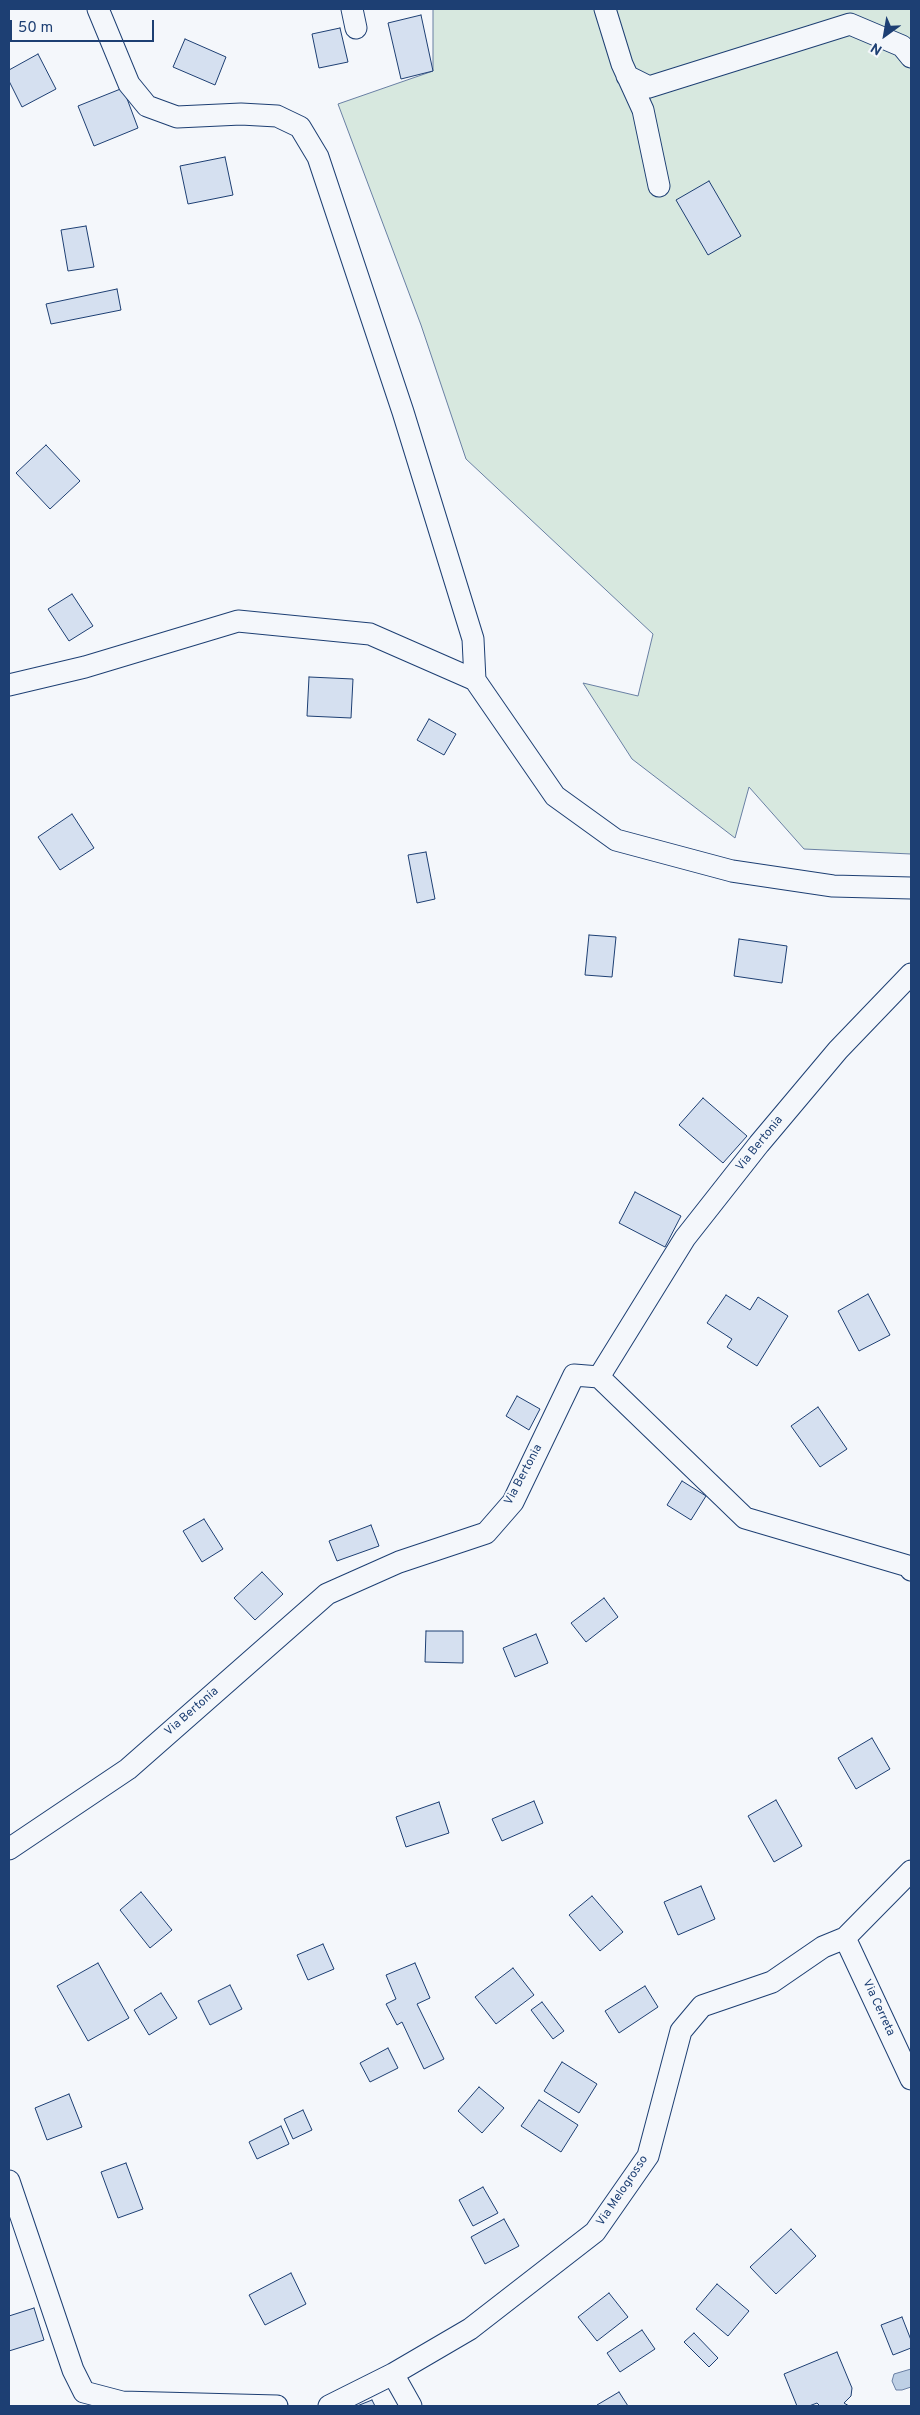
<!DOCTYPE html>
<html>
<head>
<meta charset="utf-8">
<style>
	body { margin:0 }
	#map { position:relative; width:920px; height:2415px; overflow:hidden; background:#f4f7fb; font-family:Overpass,sans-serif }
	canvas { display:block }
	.frame { position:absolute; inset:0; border:10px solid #1d3f73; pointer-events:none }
	.north { position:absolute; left:860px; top:10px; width:50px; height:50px; -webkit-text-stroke:4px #f4f7fb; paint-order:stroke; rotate:212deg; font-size:14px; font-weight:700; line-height:20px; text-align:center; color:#1d3f73 }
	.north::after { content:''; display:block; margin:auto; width:18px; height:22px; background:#1d3f73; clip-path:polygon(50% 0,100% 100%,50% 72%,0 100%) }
	.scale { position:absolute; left:10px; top:20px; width:144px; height:22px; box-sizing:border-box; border:2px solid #1d3f73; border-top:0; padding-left:6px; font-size:15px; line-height:18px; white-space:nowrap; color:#1d3f73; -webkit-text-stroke:4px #f4f7fb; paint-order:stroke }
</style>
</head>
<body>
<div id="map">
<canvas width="920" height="2415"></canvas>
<div class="frame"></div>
<div class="north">N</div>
<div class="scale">50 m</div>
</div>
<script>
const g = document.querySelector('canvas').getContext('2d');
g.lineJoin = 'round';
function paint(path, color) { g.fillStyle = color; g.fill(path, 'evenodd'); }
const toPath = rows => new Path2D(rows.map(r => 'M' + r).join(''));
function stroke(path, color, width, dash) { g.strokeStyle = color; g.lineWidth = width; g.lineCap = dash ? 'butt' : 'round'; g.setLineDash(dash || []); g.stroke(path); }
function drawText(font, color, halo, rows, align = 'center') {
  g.font = font + ' Overpass,sans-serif'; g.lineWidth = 4; g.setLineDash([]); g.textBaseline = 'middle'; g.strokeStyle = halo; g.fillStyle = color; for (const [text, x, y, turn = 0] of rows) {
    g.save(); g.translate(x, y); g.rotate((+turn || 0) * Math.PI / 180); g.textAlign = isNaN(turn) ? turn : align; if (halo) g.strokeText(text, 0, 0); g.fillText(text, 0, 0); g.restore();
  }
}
const green = toPath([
	[433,9,911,9,911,854,804,849,749,787,735,838,632,759,583,683,638,696,653,634,466,459,421,325,338,104,433,71,433,9]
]);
paint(green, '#d7e8df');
stroke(green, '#687fa3', 1);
const water = toPath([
	[911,2369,911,2387,902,2390,896,2390,892,2381,894,2374,911,2369]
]);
paint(water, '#bed0e5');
stroke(water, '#687fa3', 1);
const building = toPath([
	[421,15,433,71,401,79,388,23,421,15],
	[340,28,348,62,319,68,312,34,340,28],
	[185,39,226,57,215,85,173,67,185,39],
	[38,54,56,89,22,107,9,81,9,70,38,54],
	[123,88,138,128,94,146,78,106,123,88],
	[225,157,233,195,188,204,180,166,225,157],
	[709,181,741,236,708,255,676,200,709,181],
	[86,226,94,267,68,271,61,230,86,226],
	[117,289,121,310,51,324,46,304,117,289],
	[46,445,80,481,50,509,16,473,46,445],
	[72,594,93,626,69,641,48,609,72,594],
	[309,677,353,679,351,718,307,716,309,677],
	[429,719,456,734,444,755,417,740,429,719],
	[72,814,94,848,60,870,38,837,72,814],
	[426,852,435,899,417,903,408,855,426,852],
	[589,935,616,937,612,977,585,975,589,935],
	[739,939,787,946,782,983,734,976,739,939],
	[703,1098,747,1136,723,1163,679,1125,703,1098],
	[635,1192,681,1216,665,1247,619,1223,635,1192],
	[868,1294,890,1335,859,1351,838,1311,868,1294],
	[726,1295,750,1310,758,1297,788,1316,757,1366,727,1347,732,1339,707,1323,726,1295],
	[517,1396,540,1409,529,1430,506,1416,517,1396],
	[818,1407,847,1449,820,1467,791,1426,818,1407],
	[682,1481,706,1496,691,1520,667,1505,682,1481],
	[204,1519,223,1549,202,1562,183,1531,204,1519],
	[371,1525,379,1546,337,1561,329,1541,371,1525],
	[262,1572,283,1594,255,1620,234,1598,262,1572],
	[604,1598,618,1617,586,1642,571,1623,604,1598],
	[426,1631,463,1631,463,1663,425,1662,426,1631],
	[536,1634,548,1663,515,1677,503,1648,536,1634],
	[872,1738,890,1769,856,1789,838,1758,872,1738],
	[776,1800,802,1846,774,1862,748,1816,776,1800],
	[534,1801,543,1823,502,1841,492,1819,534,1801],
	[439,1802,449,1833,406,1847,396,1817,439,1802],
	[701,1886,715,1919,678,1935,664,1902,701,1886],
	[141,1892,172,1930,150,1948,120,1910,141,1892],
	[592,1896,623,1932,600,1951,569,1915,592,1896],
	[323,1944,334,1969,308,1980,297,1955,323,1944],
	[98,1963,129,2018,88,2041,57,1986,98,1963],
	[415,1963,430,1998,417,2004,444,2059,424,2069,402,2022,397,2025,386,2004,396,1999,386,1975,415,1963],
	[513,1968,534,1995,496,2024,475,1997,513,1968],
	[230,1985,242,2009,210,2025,198,2001,230,1985],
	[645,1986,658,2007,619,2033,605,2011,645,1986],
	[161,1993,177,2018,149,2035,134,2010,161,1993],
	[542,2002,564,2031,553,2039,531,2010,542,2002],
	[388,2048,398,2068,370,2082,360,2063,388,2048],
	[562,2062,597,2084,579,2113,544,2091,562,2062],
	[479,2087,504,2108,482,2133,458,2111,479,2087],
	[69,2094,82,2127,47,2140,35,2108,69,2094],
	[539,2100,578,2125,561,2152,521,2126,539,2100],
	[303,2110,312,2130,293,2139,284,2119,303,2110],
	[281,2126,289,2144,257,2159,249,2142,281,2126],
	[126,2163,143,2209,118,2218,101,2172,126,2163],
	[483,2187,498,2213,473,2226,459,2200,483,2187],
	[504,2219,519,2246,485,2264,471,2237,504,2219],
	[791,2229,816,2256,776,2294,750,2267,791,2229],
	[291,2273,306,2304,265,2325,249,2295,291,2273],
	[717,2284,749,2311,728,2336,696,2309,717,2284],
	[609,2293,628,2317,597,2341,578,2317,609,2293],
	[34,2308,44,2340,9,2351,9,2316,34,2308],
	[902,2317,911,2340,911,2348,893,2355,881,2325,902,2317],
	[642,2330,655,2349,620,2372,607,2353,642,2330],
	[694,2333,718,2358,709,2367,684,2342,694,2333],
	[837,2352,852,2388,851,2396,844,2403,849,2406,820,2406,817,2403,809,2406,797,2406,784,2374,837,2352],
	[619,2392,628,2406,598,2406,597,2405,619,2392],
	[372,2400,375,2406,357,2406,372,2400]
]);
paint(building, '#d5e0f0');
stroke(building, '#1d3f73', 1);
const minor = toPath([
	[98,9,129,84,147,106,177,117,241,114,277,116,300,127,318,157,403,412,473,639,475,680,555,796,616,840,732,871,833,886,911,888],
	[352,9,356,28],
	[605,9,622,64,643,110,659,186],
	[627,76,649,87,850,24,902,46,911,57],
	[9,685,85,667,238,621,370,634,475,680],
	[599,1377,745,1518,908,1566,911,1570],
	[9,1849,128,1769,327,1594,399,1562,486,1533,513,1502,574,1375,599,1377,685,1238,759,1144,838,1050,911,974],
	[845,1938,911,2079],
	[9,2181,73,2370,84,2392,122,2402,277,2406],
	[393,2374,411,2406],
	[329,2406,393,2374,470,2329,595,2232,648,2156,681,2031,702,2006,772,1982,823,1947,845,1938,911,1871]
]);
stroke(minor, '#1d3f73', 23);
stroke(minor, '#f4f7fb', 21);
drawText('12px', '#1d3f73', '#f4f7fb', [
	["Via Bertonia",760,1144,-51],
	["Via Bertonia",524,1475,-62],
	["Via Bertonia",192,1712,-41],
	["Via Cerreta",878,2008,65],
	["Via Melogrosso",623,2191,-56]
]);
</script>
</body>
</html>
